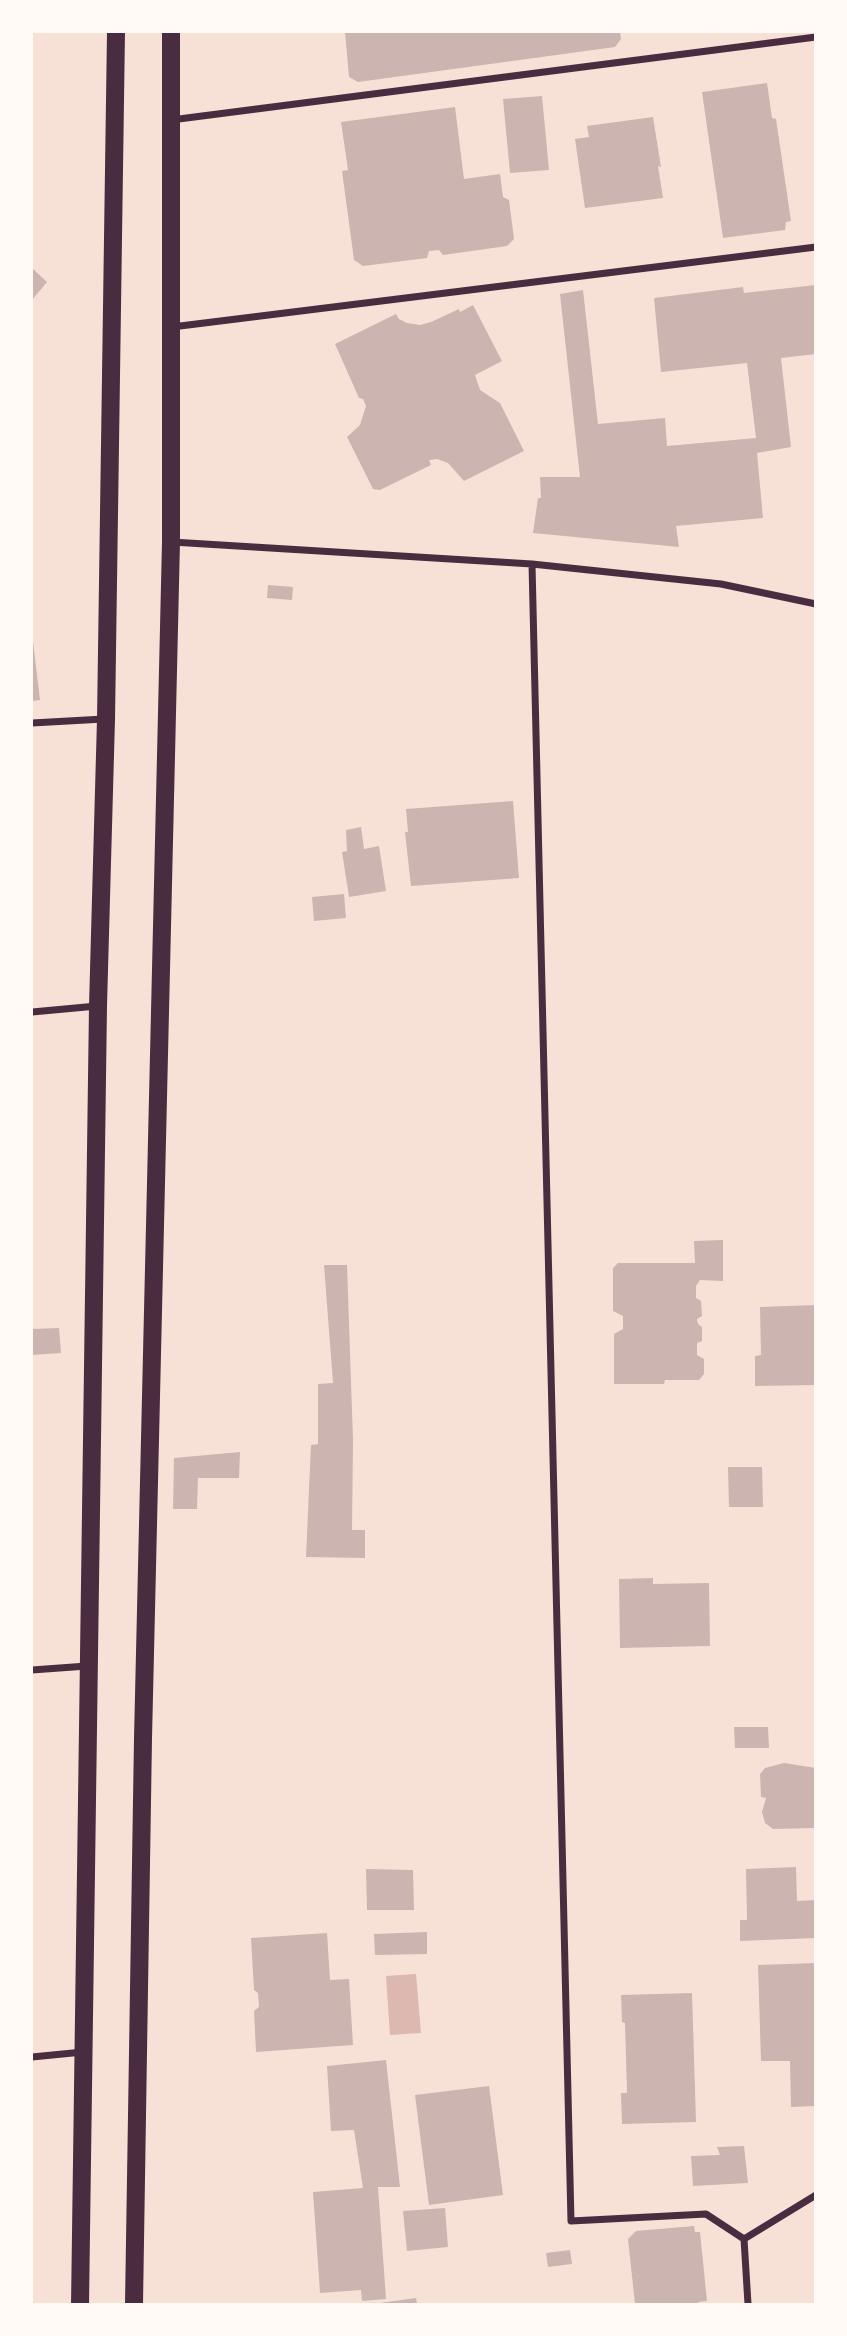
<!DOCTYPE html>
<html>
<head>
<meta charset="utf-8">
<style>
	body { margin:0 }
	#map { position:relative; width:847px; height:2336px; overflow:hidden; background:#f7e1d7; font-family:"IBM Plex Serif",serif }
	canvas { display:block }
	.frame { position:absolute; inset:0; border:33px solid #fffaf5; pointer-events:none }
</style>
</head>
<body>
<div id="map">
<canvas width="847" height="2336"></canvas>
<div class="frame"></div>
</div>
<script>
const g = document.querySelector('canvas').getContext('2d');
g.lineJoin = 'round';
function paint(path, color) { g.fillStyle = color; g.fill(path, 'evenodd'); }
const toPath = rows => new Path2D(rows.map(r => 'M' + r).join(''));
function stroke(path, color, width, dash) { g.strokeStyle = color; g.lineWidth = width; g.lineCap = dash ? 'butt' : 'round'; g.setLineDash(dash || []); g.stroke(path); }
paint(toPath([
	[416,1974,421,2033,390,2035,386,1976]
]), '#dcb8b0');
paint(toPath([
	[345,32,620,32,621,39,615,47,358,82,349,77],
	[767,83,772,118,776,119,791,221,786,222,785,230,723,238,702,92],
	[542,96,549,170,510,173,503,99],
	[455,107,464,179,500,174,503,197,509,200,514,239,507,246,443,255,439,250,429,251,427,258,363,266,354,260,342,171,348,170,341,122],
	[653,117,661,167,658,166,663,198,585,208,575,139,589,137,587,126],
	[32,268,47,282,32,300],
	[816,285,816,354,781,358,791,447,757,453,763,518,676,526,679,547,533,533,538,498,541,498,540,477,580,477,560,294,583,290,598,424,665,418,667,446,756,438,747,363,661,372,654,298,743,287,744,293],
	[473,305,502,361,475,375,480,390,500,403,524,451,464,481,448,463,437,459,429,460,431,465,380,490,373,489,347,437,360,425,366,406,363,399,359,398,335,344,396,314,399,319,407,323,420,325,431,322,459,309,460,312],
	[268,585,293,587,292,600,267,598],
	[32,641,33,641,40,700,32,701],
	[513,801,519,878,411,886,405,832,408,832,406,809],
	[361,827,364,849,379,846,386,891,349,897,342,852,347,851,346,830],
	[344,894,346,918,314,921,312,897],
	[723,1240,723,1281,700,1280,696,1286,696,1298,701,1301,702,1316,697,1319,698,1324,702,1327,702,1341,697,1343,697,1355,704,1359,704,1374,699,1380,665,1380,664,1384,614,1384,614,1334,623,1329,623,1316,613,1311,613,1268,618,1263,695,1263,694,1241],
	[324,1265,347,1265,353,1440,352,1530,365,1530,365,1558,306,1557,311,1445,318,1444,318,1384,333,1383],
	[816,1305,816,1385,755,1386,755,1356,761,1355,760,1307],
	[59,1328,61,1353,32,1355,32,1329],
	[240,1452,239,1478,198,1478,197,1509,173,1509,174,1458],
	[728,1467,762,1467,763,1507,729,1507],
	[653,1578,653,1584,709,1583,710,1646,620,1648,619,1579],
	[734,1727,768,1727,769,1748,735,1748],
	[784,1763,816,1768,816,1828,773,1829,765,1823,762,1812,766,1798,761,1797,760,1774,765,1768],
	[796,1867,797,1901,816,1900,816,1938,740,1941,740,1920,747,1920,746,1869],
	[366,1869,413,1870,414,1910,367,1910],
	[427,1932,427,1954,375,1955,374,1934],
	[327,1933,330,1980,349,1979,353,2045,256,2052,254,2011,259,2007,258,1993,254,1990,251,1938],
	[816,1963,816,2106,791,2107,790,2061,761,2061,758,1965],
	[692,1993,696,2122,622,2124,621,2093,627,2093,625,2023,622,2022,621,1995],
	[386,2060,400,2187,378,2187,386,2299,362,2301,361,2290,320,2293,313,2192,363,2188,354,2130,331,2131,327,2066],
	[489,2086,503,2195,429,2205,415,2095],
	[744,2146,748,2183,693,2186,691,2156,720,2155,717,2147],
	[445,2208,448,2247,407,2251,403,2211],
	[694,2226,695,2232,700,2232,707,2301,698,2302,699,2304,635,2304,628,2239,636,2231],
	[570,2250,572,2264,548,2267,546,2253],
	[416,2298,417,2304,380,2304,380,2303]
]), '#ccb4b1');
stroke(toPath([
	[171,120,816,37],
	[172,327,816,247],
	[172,542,532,564,721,584,816,604],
	[532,564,571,2221,706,2214,744,2239],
	[32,723,104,719],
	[32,1012,97,1006],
	[32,1670,87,1666],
	[32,2057,83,2052],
	[748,2304,744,2239,816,2195]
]), '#4a2c40', 7);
stroke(toPath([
	[80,2304,98,1006,106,719,116,32],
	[134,2304,143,1738,171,542,171,32]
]), '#4a2c40', 18);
</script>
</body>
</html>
